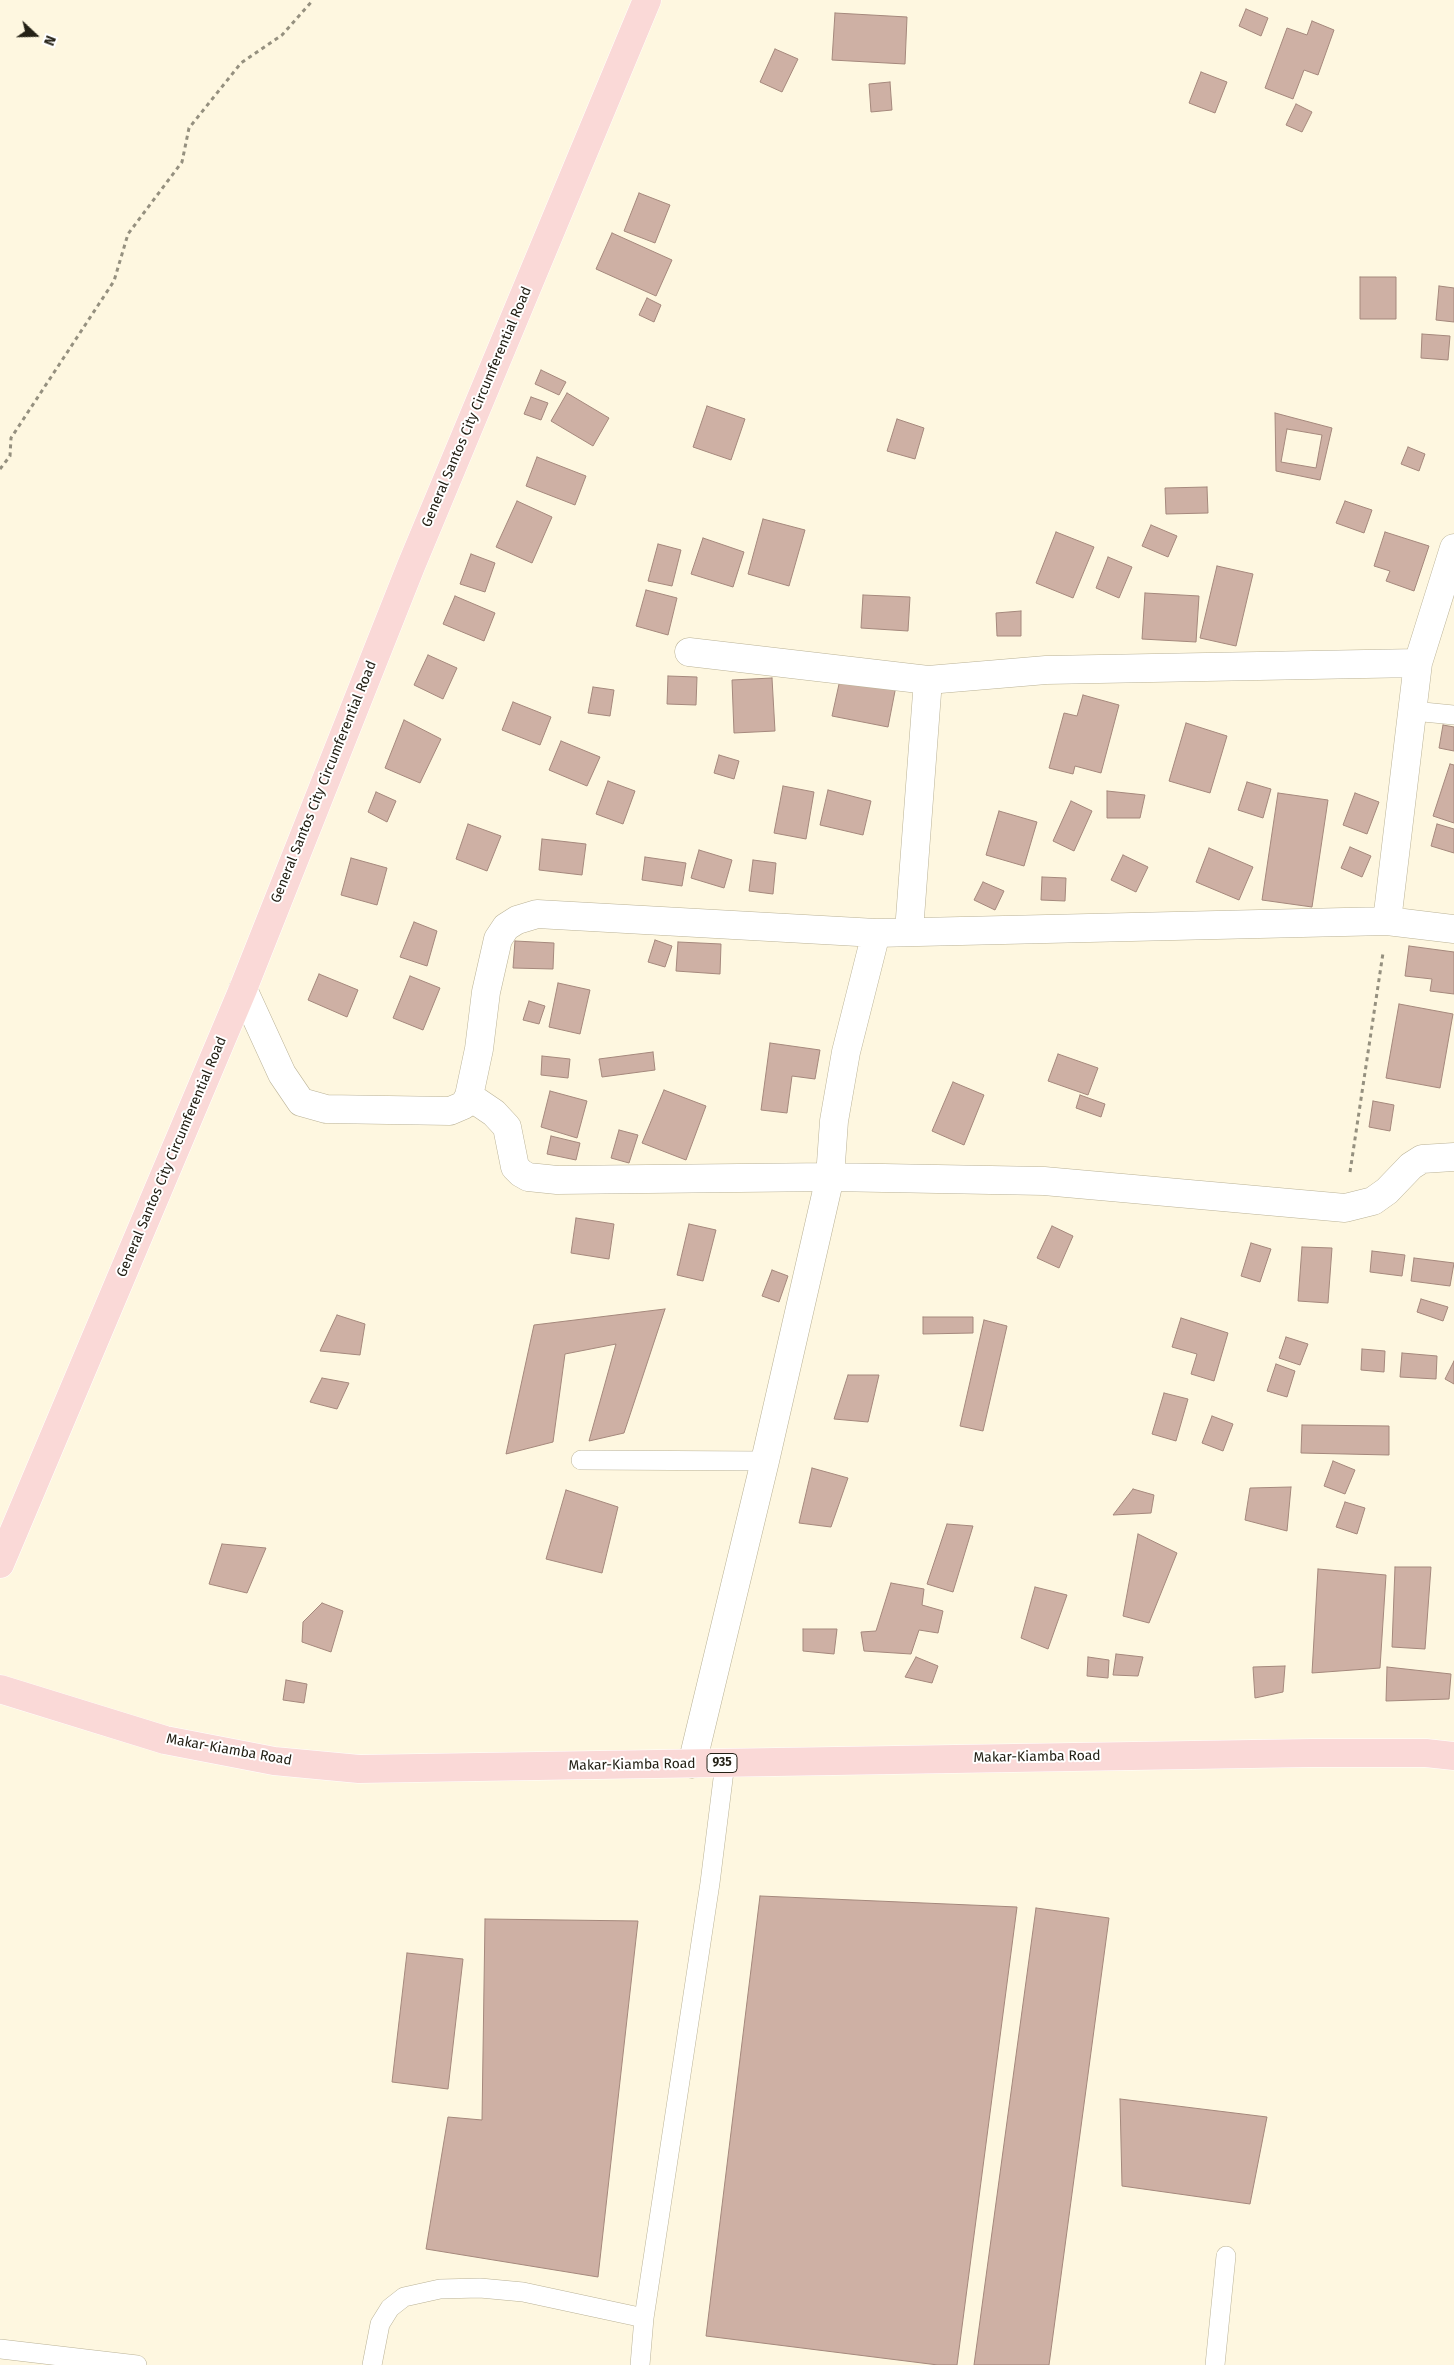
<!DOCTYPE html>
<html>
<head>
<meta charset="utf-8">
<style>
	body { margin:0 }
	#map { position:relative; width:1454px; height:2365px; overflow:hidden; background:#fef7e0; font-family:"Fira Sans",sans-serif }
	canvas { display:block }
	.north { position:absolute; left:10px; top:10px; width:50px; height:50px; -webkit-text-stroke:4px #fff; paint-order:stroke; rotate:111deg; font-size:14px; font-weight:700; line-height:20px; text-align:center; color:#242116 }
	.north::after { content:''; display:block; margin:auto; width:18px; height:22px; background:#242116; clip-path:polygon(50% 0,100% 100%,50% 72%,0 100%) }
</style>
</head>
<body>
<div id="map">
<canvas width="1454" height="2365"></canvas>
<div class="north">N</div>
</div>
<script>
const g = document.querySelector('canvas').getContext('2d');
g.lineJoin = 'round';
function paint(path, color) { g.fillStyle = color; g.fill(path, 'evenodd'); }
const toPath = rows => new Path2D(rows.map(r => 'M' + r).join(''));
function stroke(path, color, width, dash) { g.strokeStyle = color; g.lineWidth = width; g.lineCap = dash ? 'butt' : 'round'; g.setLineDash(dash || []); g.stroke(path); }
function drawText(font, color, halo, rows, align = 'center') {
  g.font = font + ' "Fira Sans",sans-serif'; g.lineWidth = 4; g.setLineDash([]); g.textBaseline = 'middle'; g.strokeStyle = halo; g.fillStyle = color; for (const [text, x, y, turn = 0] of rows) {
    g.save(); g.translate(x, y); g.rotate((+turn || 0) * Math.PI / 180); g.textAlign = isNaN(turn) ? turn : align; if (halo) g.strokeText(text, 0, 0); g.fillText(text, 0, 0); g.restore();
  }
}
const building = toPath([
	[1246,9,1268,18,1261,36,1239,26,1246,9],
	[835,13,907,17,905,64,832,60,835,13],
	[1312,21,1334,30,1318,75,1304,70,1293,99,1265,88,1287,28,1307,35,1312,21],
	[775,49,798,59,782,92,760,82,775,49],
	[1201,72,1227,82,1215,113,1189,103,1201,72],
	[890,82,892,110,871,112,869,84,890,82],
	[1296,104,1312,112,1302,132,1286,125,1296,104],
	[639,193,670,205,655,243,624,231,639,193],
	[612,233,672,260,656,296,596,269,612,233],
	[1360,277,1396,277,1396,319,1360,319,1360,277],
	[1439,286,1454,288,1454,322,1436,320,1439,286],
	[647,298,661,305,654,322,639,315,647,298],
	[1422,334,1450,336,1448,360,1421,358,1422,334],
	[541,370,566,382,559,395,535,384,541,370],
	[567,393,609,418,593,446,551,421,567,393],
	[531,397,548,403,541,420,524,414,531,397],
	[707,406,745,419,731,460,693,447,707,406],
	[1275,413,1332,428,1320,480,1276,471,1275,413],
	[897,419,924,428,915,459,887,451,897,419],
	[1287,429,1322,435,1316,468,1281,462,1287,429],
	[1408,447,1425,454,1419,471,1401,464,1408,447],
	[537,457,586,476,575,505,526,486,537,457],
	[1207,487,1208,513,1166,514,1165,488,1207,487],
	[517,501,552,517,532,563,496,547,517,501],
	[1345,501,1372,510,1364,533,1336,523,1345,501],
	[763,519,805,530,789,586,748,574,763,519],
	[1151,525,1177,536,1168,557,1142,546,1151,525],
	[1056,532,1094,547,1073,598,1036,583,1056,532],
	[1385,532,1429,546,1414,591,1386,581,1390,571,1374,566,1385,532],
	[703,538,744,552,733,587,691,574,703,538],
	[658,544,681,550,672,586,648,581,658,544],
	[471,554,495,563,485,592,460,584,471,554],
	[1108,557,1132,567,1119,598,1096,588,1108,557],
	[1217,566,1253,574,1236,646,1200,638,1217,566],
	[646,590,677,598,668,635,636,626,646,590],
	[1145,593,1199,596,1196,642,1142,639,1145,593],
	[863,595,910,597,908,631,861,628,863,595],
	[455,596,495,613,484,641,443,624,455,596],
	[1021,611,1021,636,997,636,996,613,1021,611],
	[428,655,457,668,443,699,414,685,428,655],
	[841,675,896,686,888,727,832,716,841,675],
	[668,676,697,677,696,705,667,704,668,676],
	[772,678,775,731,734,733,732,680,772,678],
	[593,687,614,690,610,716,588,713,593,687],
	[1083,695,1119,705,1101,773,1075,766,1073,774,1049,768,1064,713,1077,716,1083,695],
	[513,702,551,717,540,745,502,730,513,702],
	[404,720,441,739,420,783,385,768,404,720],
	[1186,723,1227,736,1210,793,1169,781,1186,723],
	[1443,725,1454,727,1454,751,1439,748,1443,725],
	[561,741,600,757,587,786,549,770,561,741],
	[719,755,739,761,734,779,714,773,719,755],
	[1450,764,1454,765,1454,823,1433,816,1450,764],
	[608,781,635,791,623,824,596,814,608,781],
	[1247,782,1271,789,1263,818,1238,810,1247,782],
	[783,786,814,792,806,839,774,833,783,786],
	[828,790,871,801,863,835,820,825,828,790],
	[1107,791,1145,795,1140,818,1107,818,1107,791],
	[376,792,396,801,387,822,368,812,376,792],
	[1278,793,1328,800,1312,907,1262,900,1278,793],
	[1355,793,1379,802,1367,834,1343,825,1355,793],
	[1071,801,1092,811,1074,851,1053,841,1071,801],
	[999,811,1037,822,1024,866,986,855,999,811],
	[468,824,501,836,487,871,456,859,468,824],
	[1437,824,1454,829,1454,853,1431,846,1437,824],
	[542,839,586,844,582,875,539,870,542,839],
	[1350,847,1371,856,1362,877,1341,868,1350,847],
	[1209,848,1253,867,1239,900,1196,882,1209,848],
	[699,850,732,860,724,888,691,878,699,850],
	[1123,855,1148,867,1136,892,1111,880,1123,855],
	[645,857,686,863,682,886,642,880,645,857],
	[351,858,387,868,377,905,341,895,351,858],
	[753,860,776,863,773,894,749,891,753,860],
	[1042,877,1066,878,1065,901,1041,900,1042,877],
	[983,882,1004,891,995,910,974,900,983,882],
	[414,922,437,931,427,966,400,957,414,922],
	[655,940,672,946,665,967,648,962,655,940],
	[515,941,554,943,553,969,513,968,515,941],
	[678,942,721,944,720,974,676,971,678,942],
	[1409,946,1454,952,1454,994,1430,991,1432,979,1405,976,1409,946],
	[319,974,358,990,347,1017,308,1000,319,974],
	[410,976,440,988,423,1030,393,1018,410,976],
	[558,983,590,990,580,1034,549,1027,558,983],
	[529,1001,545,1006,539,1024,523,1020,529,1001],
	[1399,1004,1453,1014,1440,1088,1386,1078,1399,1004],
	[770,1043,820,1050,815,1079,792,1076,787,1113,761,1110,770,1043],
	[653,1052,655,1070,602,1077,599,1059,653,1052],
	[1058,1054,1098,1068,1088,1095,1048,1081,1058,1054],
	[542,1056,570,1059,568,1078,541,1075,542,1056],
	[953,1082,984,1095,964,1145,932,1131,953,1082],
	[664,1090,706,1106,686,1160,642,1143,664,1090],
	[550,1091,587,1101,577,1138,541,1127,550,1091],
	[1080,1095,1105,1104,1101,1117,1076,1108,1080,1095],
	[1373,1101,1394,1105,1390,1131,1369,1127,1373,1101],
	[619,1130,638,1135,629,1163,611,1158,619,1130],
	[551,1136,580,1143,576,1160,547,1154,551,1136],
	[576,1218,614,1224,609,1259,571,1253,576,1218],
	[689,1224,716,1230,703,1281,677,1275,689,1224],
	[1052,1226,1073,1236,1059,1268,1037,1258,1052,1226],
	[1251,1243,1271,1249,1260,1282,1241,1276,1251,1243],
	[1302,1247,1332,1248,1328,1303,1298,1301,1302,1247],
	[1372,1251,1405,1255,1402,1276,1370,1272,1372,1251],
	[1414,1258,1454,1263,1450,1286,1411,1281,1414,1258],
	[772,1270,788,1276,779,1302,762,1296,772,1270],
	[1421,1299,1448,1307,1443,1321,1417,1312,1421,1299],
	[665,1309,624,1433,589,1441,616,1344,565,1354,553,1442,506,1454,534,1325,665,1309],
	[337,1315,365,1324,360,1355,320,1351,337,1315],
	[923,1317,973,1317,973,1333,923,1334,923,1317],
	[1181,1318,1228,1333,1214,1381,1191,1374,1197,1354,1172,1347,1181,1318],
	[984,1320,1007,1326,983,1431,960,1426,984,1320],
	[1286,1337,1308,1344,1300,1365,1279,1358,1286,1337],
	[1362,1349,1385,1351,1384,1372,1361,1370,1362,1349],
	[1402,1353,1437,1356,1436,1379,1400,1377,1402,1353],
	[1454,1361,1454,1384,1445,1379,1454,1361],
	[1276,1364,1295,1371,1287,1397,1267,1391,1276,1364],
	[848,1375,879,1375,868,1422,834,1419,848,1375],
	[322,1378,349,1383,337,1409,310,1402,322,1378],
	[1164,1393,1188,1399,1176,1441,1152,1434,1164,1393],
	[1212,1416,1233,1424,1223,1451,1202,1443,1212,1416],
	[1302,1425,1389,1426,1389,1455,1301,1453,1302,1425],
	[1333,1461,1355,1470,1345,1494,1324,1486,1333,1461],
	[812,1468,848,1478,831,1527,799,1523,812,1468],
	[1291,1487,1287,1531,1245,1520,1250,1488,1291,1487],
	[1133,1489,1154,1495,1151,1513,1113,1515,1133,1489],
	[566,1490,618,1507,602,1573,546,1559,566,1490],
	[1345,1502,1365,1508,1357,1534,1336,1527,1345,1502],
	[947,1524,973,1526,953,1592,927,1584,947,1524],
	[1138,1534,1177,1553,1149,1623,1123,1616,1138,1534],
	[222,1544,266,1548,247,1593,209,1584,222,1544],
	[1395,1567,1431,1567,1425,1649,1392,1647,1395,1567],
	[1318,1569,1386,1575,1380,1668,1312,1673,1318,1569],
	[891,1583,924,1589,922,1605,943,1611,938,1633,919,1630,911,1654,864,1651,861,1632,876,1631,891,1583],
	[1035,1587,1067,1595,1048,1649,1021,1638,1035,1587],
	[322,1603,343,1611,331,1652,302,1642,303,1622,322,1603],
	[803,1629,837,1629,834,1654,803,1651,803,1629],
	[1116,1654,1143,1657,1138,1676,1113,1675,1116,1654],
	[916,1657,938,1666,932,1683,905,1677,916,1657],
	[1088,1657,1109,1660,1108,1678,1087,1676,1088,1657],
	[1285,1666,1283,1692,1255,1698,1253,1667,1285,1666],
	[1387,1667,1451,1674,1449,1699,1386,1701,1387,1667],
	[286,1680,307,1684,304,1703,283,1700,286,1680],
	[760,1896,1017,1907,957,2365,938,2365,706,2336,760,1896],
	[1036,1908,1109,1918,1049,2365,974,2365,1036,1908],
	[485,1919,638,1921,598,2277,426,2249,448,2117,482,2120,485,1919],
	[407,1953,463,1959,448,2089,392,2082,407,1953],
	[1120,2099,1267,2117,1250,2204,1122,2186,1120,2099]
]);
paint(building, '#ceb0a4');
stroke(building, '#a5887c', 1);
const service = toPath([
	[1413,711,1454,715],
	[581,1460,765,1461],
	[0,2349,137,2365],
	[372,2365,380,2324,390,2308,404,2297,440,2289,480,2288,523,2292,644,2318],
	[640,2365,644,2318,710,1883,725,1763],
	[1215,2365,1226,2256]
]);
const minor = toPath([
	[689,652,928,680],
	[1387,921,1418,663,1454,548],
	[909,931,928,680,1046,670,1418,663],
	[243,989,282,1074,301,1102,326,1109,450,1111,464,1105,469,1096,479,1049,486,992,498,939,506,927,517,920,537,914,876,933,1387,921,1454,929],
	[469,1096,494,1113,507,1127,515,1167,521,1173,528,1177,557,1180,830,1177,1044,1181,1345,1208,1373,1201,1387,1191,1411,1166,1422,1159,1454,1157],
	[692,1764,765,1461,830,1177,834,1121,846,1052,876,933]
]);
const primary = toPath([
	[0,1564,243,989,411,566,647,0],
	[0,1689,165,1740,274,1761,359,1769,1311,1753,1426,1753,1454,1756]
]);
stroke(service, '#bab296', 20);
stroke(minor, '#bab296', 29);
stroke(primary, '#fff', 29);
stroke(toPath([
	[0,469,10,456,11,438,114,281,128,234,182,162,189,128,241,63,282,35,313,0],
	[1350,1172,1383,953]
]), '#95907f', 3, [4, 4]);
stroke(service, '#fff', 19);
stroke(minor, '#fff', 28);
stroke(primary, '#fad9d7', 28);
for (const [x, y, w] of [
	[722,1763,30]
]) { const box = new Path2D(); box.roundRect(x - w / 2, y - 9.5, w, 19, 4); g.fillStyle = '#fff'; g.fill(box); stroke(box, '#242116', 1); }
drawText('bold 12px', '#242116', null, [
	["935",722,1763]
]);
drawText('14px', '#242116', '#fff', [
	["General Santos City Circumferential Road",477,407,-67],
	["General Santos City Circumferential Road",324,782,-68],
	["General Santos City Circumferential Road",172,1157,-67],
	["Makar-Kiamba Road",229,1750,10],
	["Makar-Kiamba Road",1037,1757,-1],
	["Makar-Kiamba Road",632,1765,-1]
]);
</script>
</body>
</html>
